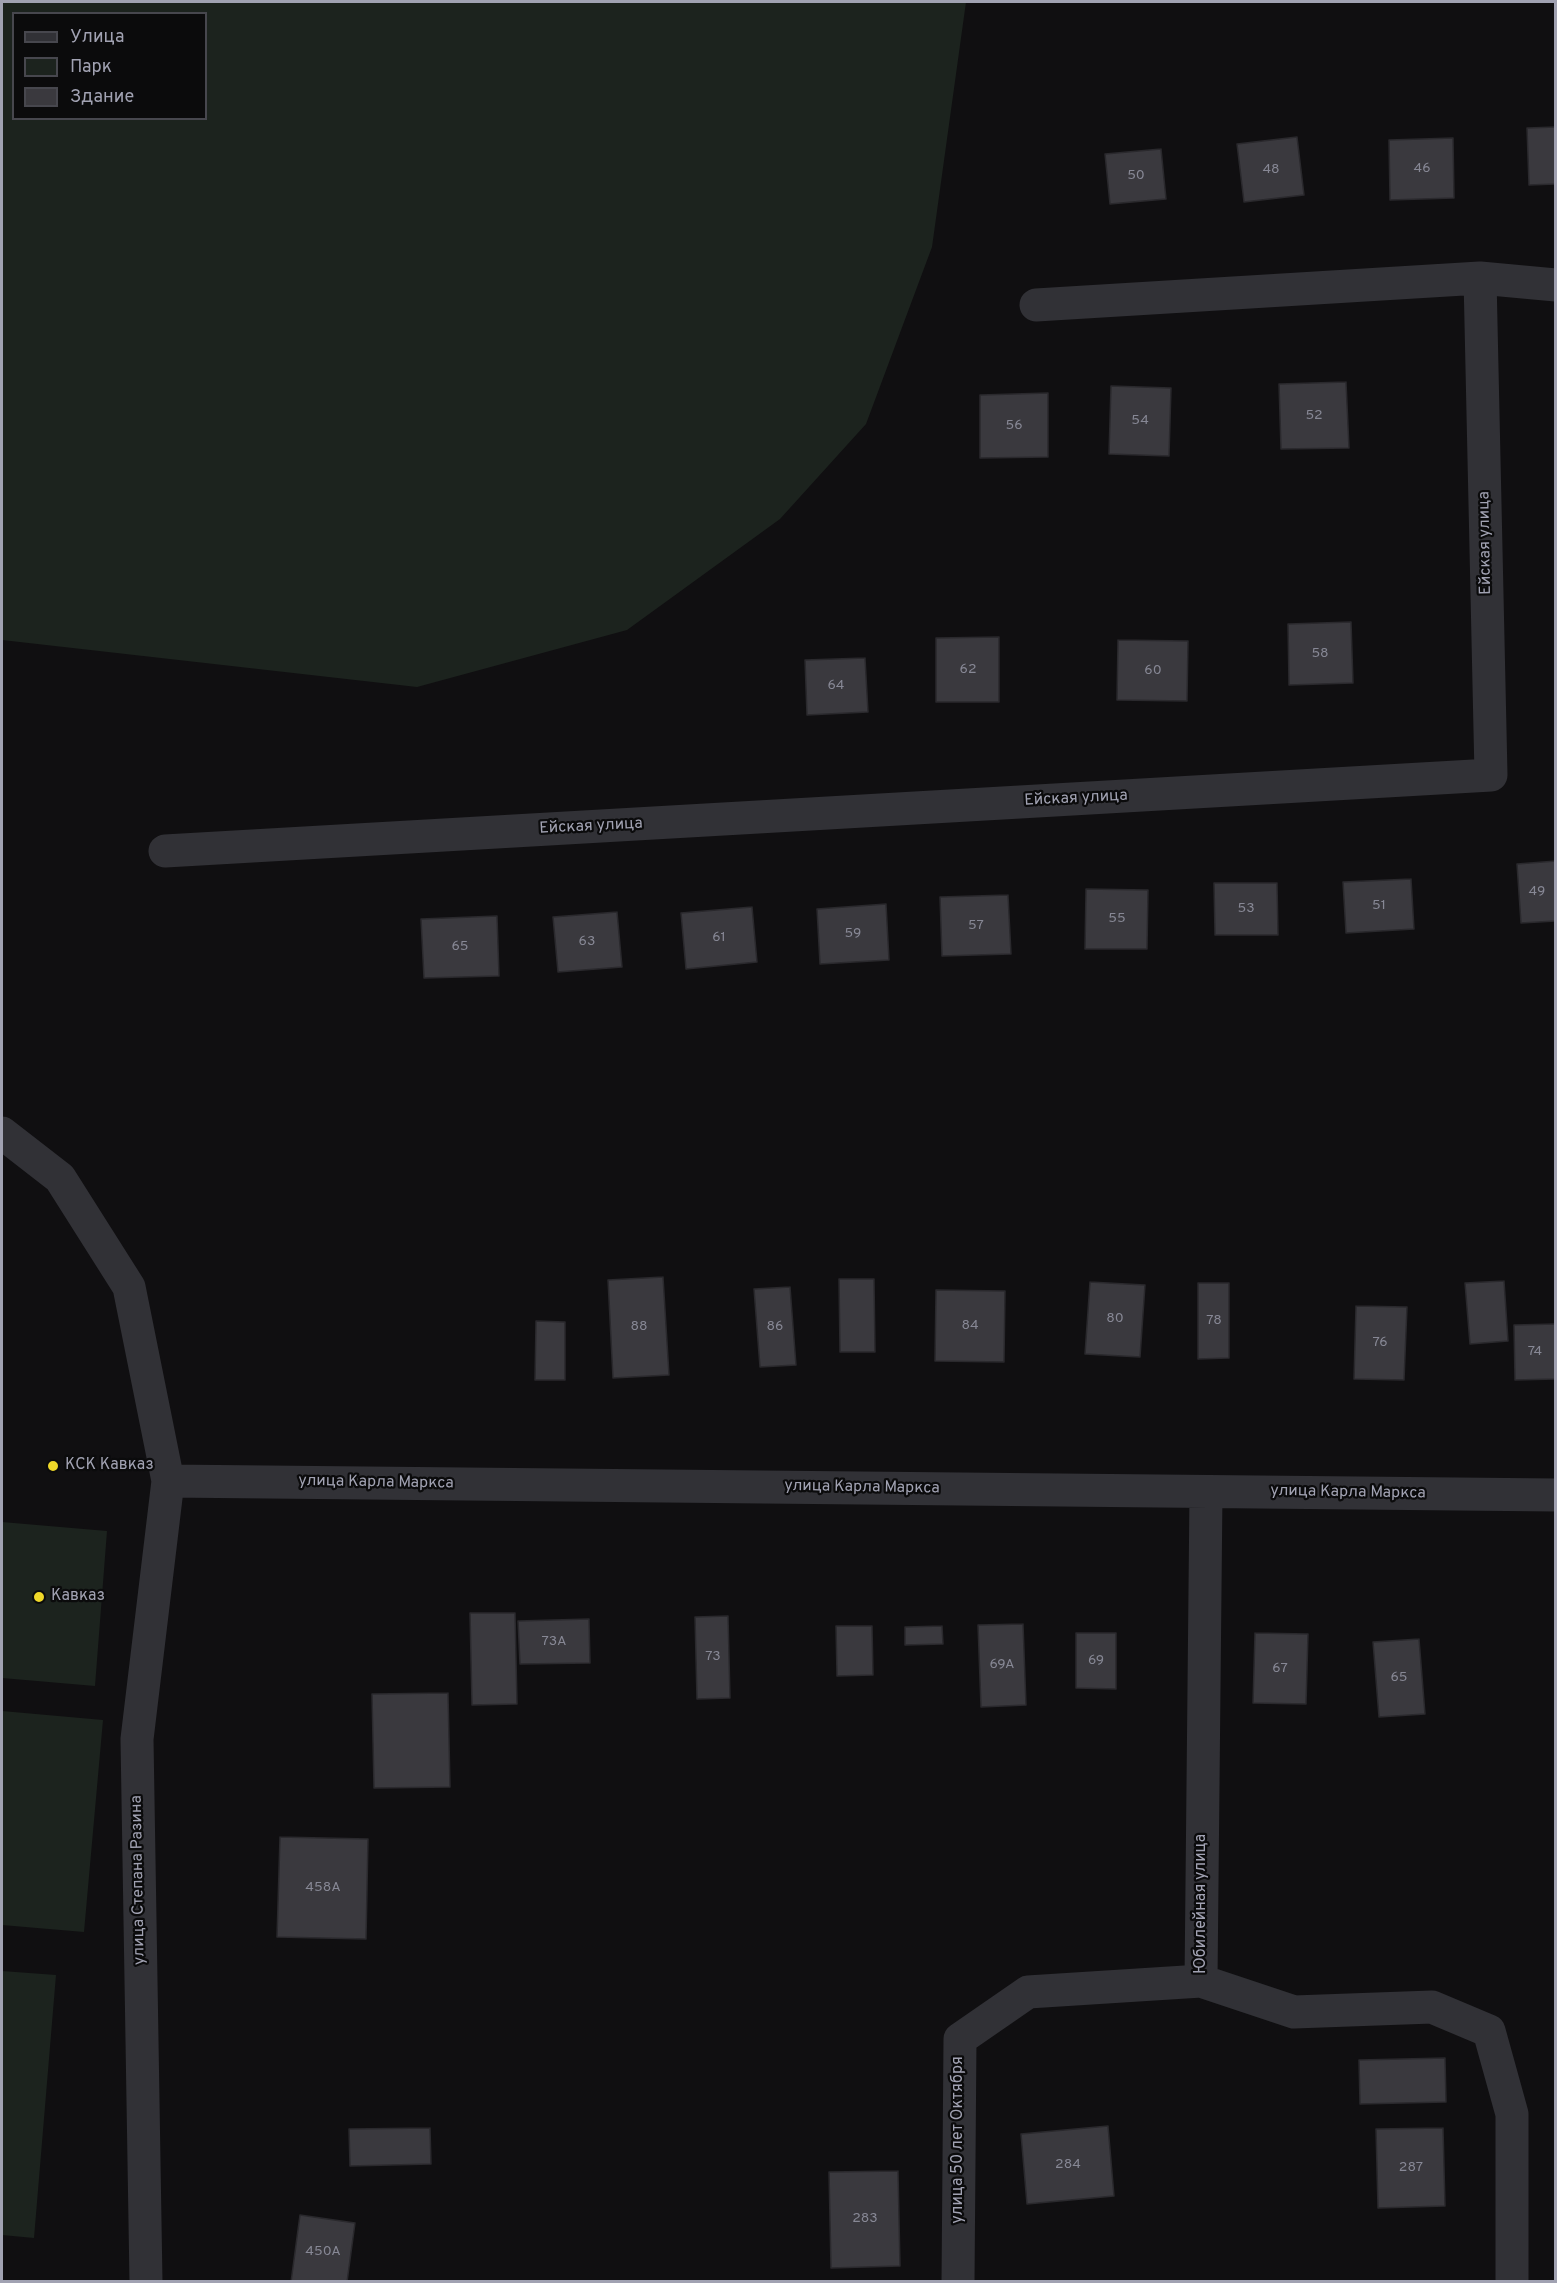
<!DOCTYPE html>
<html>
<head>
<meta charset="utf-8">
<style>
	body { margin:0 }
	#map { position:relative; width:1557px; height:2283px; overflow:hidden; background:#100f11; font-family:Overpass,sans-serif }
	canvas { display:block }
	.frame { position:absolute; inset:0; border:3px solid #a1a2b2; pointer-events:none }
	.legend { position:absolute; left:12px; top:12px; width:195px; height:108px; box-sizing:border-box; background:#0b0b0c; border:2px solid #47474e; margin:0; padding:8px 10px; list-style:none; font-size:18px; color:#a1a2b2 }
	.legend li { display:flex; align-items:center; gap:12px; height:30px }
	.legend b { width:30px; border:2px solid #47474e }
</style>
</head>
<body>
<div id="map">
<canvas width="1557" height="2283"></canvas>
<div class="frame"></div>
<ul class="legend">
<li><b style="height:8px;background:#313136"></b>Улица</li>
<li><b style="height:16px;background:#1c231e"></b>Парк</li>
<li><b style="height:16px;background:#3a393e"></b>Здание</li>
</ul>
</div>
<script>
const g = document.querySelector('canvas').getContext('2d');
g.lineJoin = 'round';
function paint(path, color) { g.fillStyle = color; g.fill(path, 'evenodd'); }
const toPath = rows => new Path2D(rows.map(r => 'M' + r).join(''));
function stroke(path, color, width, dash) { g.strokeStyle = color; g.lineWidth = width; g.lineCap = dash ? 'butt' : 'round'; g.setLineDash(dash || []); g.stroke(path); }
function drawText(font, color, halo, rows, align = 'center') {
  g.font = font + ' Overpass,sans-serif'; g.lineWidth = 4.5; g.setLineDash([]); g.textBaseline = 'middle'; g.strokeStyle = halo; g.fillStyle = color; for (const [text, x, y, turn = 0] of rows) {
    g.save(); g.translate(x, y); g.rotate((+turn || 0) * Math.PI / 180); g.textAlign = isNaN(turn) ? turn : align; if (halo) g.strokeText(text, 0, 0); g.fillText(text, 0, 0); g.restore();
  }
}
paint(toPath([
	[2,2,966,2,932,247,866,424,780,519,627,630,417,687,2,640],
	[14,14,206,14,206,118,14,118],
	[2,1522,107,1531,95,1686,2,1678],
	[2,1711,103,1720,84,1932,2,1925],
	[2,1971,56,1975,34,2238,2,2235]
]), '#1c231e');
const building = toPath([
	[1556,127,1556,184,1529,185,1527,128,1556,127],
	[1297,137,1304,195,1244,202,1237,144,1297,137],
	[1453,138,1454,198,1390,200,1389,140,1453,138],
	[1161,149,1166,199,1110,204,1105,154,1161,149],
	[1346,382,1349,448,1281,449,1279,384,1346,382],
	[1111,386,1171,388,1169,456,1109,454,1111,386],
	[1048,393,1048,457,980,458,980,395,1048,393],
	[1351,622,1353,683,1289,685,1288,624,1351,622],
	[999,637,999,702,936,702,936,638,999,637],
	[1118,640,1188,641,1187,701,1117,700,1118,640],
	[865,658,868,712,807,715,805,660,865,658],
	[1556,861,1556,921,1521,923,1517,864,1556,861],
	[1411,879,1414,929,1346,933,1343,882,1411,879],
	[1214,883,1277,883,1278,935,1215,935,1214,883],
	[1086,889,1148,890,1147,949,1085,949,1086,889],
	[1008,895,1011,954,942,956,940,897,1008,895],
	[886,904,889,960,820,964,817,909,886,904],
	[752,907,757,962,686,969,681,913,752,907],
	[617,912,622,967,558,972,553,917,617,912],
	[497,916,499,976,424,978,421,919,497,916],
	[663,1277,669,1375,613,1378,608,1280,663,1277],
	[839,1279,874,1279,875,1352,840,1352,839,1279],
	[1504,1281,1508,1341,1470,1344,1465,1283,1504,1281],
	[1090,1282,1145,1285,1140,1357,1085,1354,1090,1282],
	[1198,1283,1229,1283,1229,1358,1198,1359,1198,1283],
	[790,1287,796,1365,760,1367,754,1289,790,1287],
	[936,1290,1005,1291,1004,1362,935,1361,936,1290],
	[1356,1306,1407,1307,1404,1380,1354,1379,1356,1306],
	[536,1321,565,1322,565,1380,535,1380,536,1321],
	[1556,1324,1556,1379,1515,1380,1514,1325,1556,1324],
	[470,1613,515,1613,517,1704,472,1705,470,1613],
	[728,1616,730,1698,697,1699,695,1617,728,1616],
	[589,1619,590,1663,520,1664,518,1621,589,1619],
	[1023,1624,1026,1705,981,1707,978,1625,1023,1624],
	[836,1626,872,1626,873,1675,837,1676,836,1626],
	[942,1626,943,1644,905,1645,905,1627,942,1626],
	[1076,1633,1116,1633,1116,1689,1076,1688,1076,1633],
	[1255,1633,1308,1634,1306,1704,1253,1703,1255,1633],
	[1419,1639,1425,1714,1379,1717,1373,1642,1419,1639],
	[448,1693,450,1787,374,1788,372,1694,448,1693],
	[280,1837,368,1839,366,1939,277,1937,280,1837],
	[1445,2058,1446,2102,1360,2104,1359,2060,1445,2058],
	[1108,2126,1114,2196,1027,2204,1021,2134,1108,2126],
	[430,2128,431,2164,350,2166,349,2129,430,2128],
	[1443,2128,1445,2206,1378,2208,1376,2129,1443,2128],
	[898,2171,900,2266,831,2268,829,2172,898,2171],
	[300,2215,355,2223,347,2282,291,2282,300,2215]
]);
paint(building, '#3a393e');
stroke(building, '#2a292d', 1.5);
stroke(toPath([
	[1036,305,1480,278,1556,285],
	[165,851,1491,775,1480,278],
	[2,1133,60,1178,129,1287,168,1481,137,1739,146,2282],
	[168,1481,1556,1495],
	[1206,1492,1201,1981,1294,2012,1432,2007,1489,2031,1512,2114,1512,2282],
	[958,2282,960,2039,1028,1992,1201,1981]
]), '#313136', 33);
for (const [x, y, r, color] of [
	[53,1466,6,"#efd829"],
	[39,1597,6,"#efd829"]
]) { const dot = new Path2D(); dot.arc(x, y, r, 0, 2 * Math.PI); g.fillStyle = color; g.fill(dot); stroke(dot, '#0b0b0c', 2); }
drawText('14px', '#878895', null, [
	["46",1422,169],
	["48",1271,170],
	["50",1136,176],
	["52",1314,416],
	["54",1140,421],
	["56",1014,426],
	["58",1320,654],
	["62",968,670],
	["60",1153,671],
	["64",836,686],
	["49",1537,892],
	["51",1379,906],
	["53",1246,909],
	["55",1117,919],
	["57",976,926],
	["59",853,934],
	["61",719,938],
	["63",587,942],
	["65",460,947],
	["80",1115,1319],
	["78",1214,1321],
	["84",970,1326],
	["88",639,1327],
	["86",775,1327],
	["76",1380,1343],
	["74",1535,1352],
	["73А",554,1642],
	["73",713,1657],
	["69",1096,1661],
	["69А",1002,1665],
	["67",1280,1669],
	["65",1399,1678],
	["458А",323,1888],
	["284",1068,2165],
	["287",1411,2168],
	["283",865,2219],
	["450А",323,2252]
]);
drawText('16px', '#a1a2b2', '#0b0b0c', [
	["Ейская улица",1486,543,-91],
	["Ейская улица",1076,799,-3],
	["Ейская улица",591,827,-3],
	["улица Карла Маркса",376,1483,1],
	["улица Карла Маркса",862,1488,1],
	["улица Карла Маркса",1348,1493,1],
	["улица Степана Разина",139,1880,-91],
	["Юбилейная улица",1202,1904,-90],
	["улица 50 лет Октября",959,2140,-90]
]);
drawText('16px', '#a1a2b2', '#0b0b0c', [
	["КСК Кавказ",65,1466],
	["Кавказ",51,1597]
], 'left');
</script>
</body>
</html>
